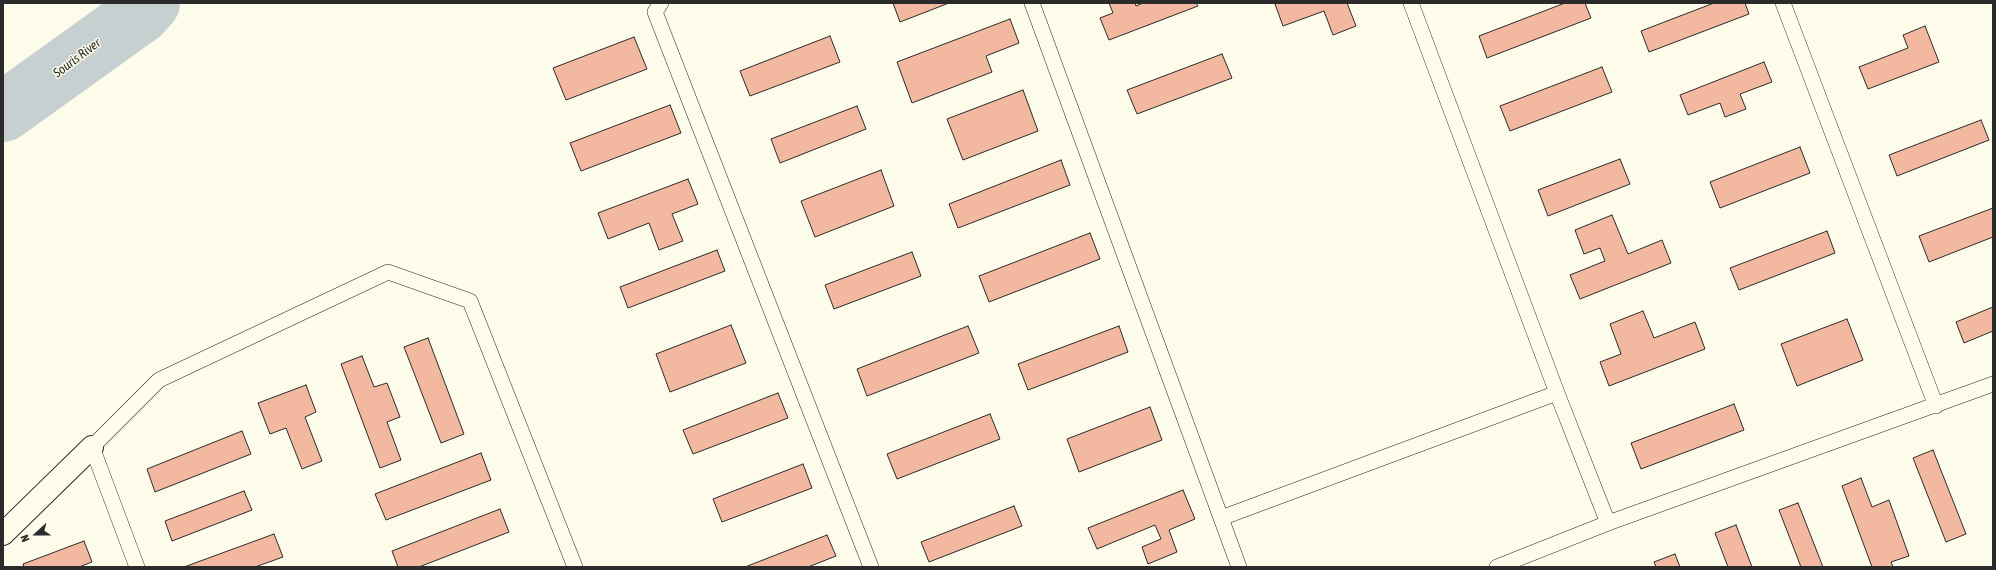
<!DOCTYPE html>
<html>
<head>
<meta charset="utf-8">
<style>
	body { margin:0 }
	#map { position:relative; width:1996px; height:570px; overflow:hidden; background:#fdfbea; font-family:"Asap Condensed",sans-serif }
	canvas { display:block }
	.frame { position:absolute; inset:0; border:4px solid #2b2b2b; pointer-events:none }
	.north { position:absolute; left:16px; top:514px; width:40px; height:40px; -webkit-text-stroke:3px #fdfbea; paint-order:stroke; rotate:249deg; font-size:11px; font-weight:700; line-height:16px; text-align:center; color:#2b2b2b }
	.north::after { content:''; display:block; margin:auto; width:14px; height:18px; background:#2b2b2b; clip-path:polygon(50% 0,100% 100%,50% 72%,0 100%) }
</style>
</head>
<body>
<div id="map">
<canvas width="1996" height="570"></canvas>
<div class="frame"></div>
<div class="north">N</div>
</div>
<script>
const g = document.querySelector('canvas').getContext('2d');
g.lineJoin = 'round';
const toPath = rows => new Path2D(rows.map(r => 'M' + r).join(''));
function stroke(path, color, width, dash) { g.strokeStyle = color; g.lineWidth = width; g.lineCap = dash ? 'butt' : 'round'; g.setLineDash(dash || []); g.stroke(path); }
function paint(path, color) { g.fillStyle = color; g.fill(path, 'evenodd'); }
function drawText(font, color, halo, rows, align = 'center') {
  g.font = font + ' "Asap Condensed",sans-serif'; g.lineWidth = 3; g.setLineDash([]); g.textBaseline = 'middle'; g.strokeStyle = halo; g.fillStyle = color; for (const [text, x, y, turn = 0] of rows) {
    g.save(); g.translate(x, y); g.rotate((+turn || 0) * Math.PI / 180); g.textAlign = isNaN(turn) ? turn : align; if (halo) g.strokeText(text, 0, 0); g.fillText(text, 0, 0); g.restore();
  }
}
stroke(toPath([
	[3,112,141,13,150,3]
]), '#c7d0d0', 60);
const building = toPath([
	[893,3,949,3,900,22,893,3],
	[1109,3,1135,3,1136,6,1143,3,1196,3,1198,6,1109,40,1100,18,1113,13,1109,3],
	[1277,3,1347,3,1356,26,1333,35,1324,11,1283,26,1275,4,1277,3],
	[1565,3,1585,3,1591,18,1487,58,1479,36,1565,3],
	[1714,3,1745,3,1749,14,1649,52,1641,31,1714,3],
	[1010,19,1019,43,986,56,992,72,912,103,897,62,1010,19],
	[1925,26,1939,62,1868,89,1859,67,1908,48,1903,35,1925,26],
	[830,36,840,62,750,96,740,71,830,36],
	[634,37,647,69,566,100,553,68,634,37],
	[1222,54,1232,78,1137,114,1127,90,1222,54],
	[1764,62,1772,82,1740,94,1746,109,1725,117,1720,103,1688,115,1680,95,1764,62],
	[1602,67,1612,92,1510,131,1500,106,1602,67],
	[1023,90,1038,131,963,160,947,119,1023,90],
	[670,105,681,133,581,171,570,143,670,105],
	[857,106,866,129,780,163,771,139,857,106],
	[1981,120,1989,140,1897,176,1889,155,1981,120],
	[1800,147,1810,173,1720,208,1710,182,1800,147],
	[1620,159,1630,184,1548,216,1538,190,1620,159],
	[1061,160,1070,185,958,228,949,204,1061,160],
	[881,170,894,206,815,237,801,201,881,170],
	[688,179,698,204,672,214,683,241,659,250,649,223,608,239,598,213,688,179],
	[1993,208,1993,237,1929,262,1919,236,1993,208],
	[1612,215,1628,254,1662,240,1671,263,1580,299,1570,275,1605,261,1600,248,1584,254,1575,230,1612,215],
	[1827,231,1835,253,1739,290,1730,268,1827,231],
	[1090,233,1100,259,989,302,979,276,1090,233],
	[717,250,725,271,628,308,620,287,717,250],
	[912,252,921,276,834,309,825,285,912,252],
	[1993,307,1993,331,1964,343,1956,322,1993,307],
	[1643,311,1654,338,1695,322,1705,349,1609,386,1600,362,1621,354,1610,324,1643,311],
	[1847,319,1863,360,1797,386,1781,344,1847,319],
	[731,325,746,363,670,392,656,354,731,325],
	[968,326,979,353,867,396,857,369,968,326],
	[1119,326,1128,352,1028,390,1018,364,1119,326],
	[428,338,464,434,441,443,404,347,428,338],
	[362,356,374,387,387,383,400,417,387,422,401,460,380,468,341,364,362,356],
	[306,385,316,412,305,417,322,461,302,469,286,428,270,434,258,403,306,385],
	[778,393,788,418,693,454,683,430,778,393],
	[1734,404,1744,430,1641,469,1631,443,1734,404],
	[1150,407,1162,440,1079,472,1067,439,1150,407],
	[990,414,1000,439,897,479,887,454,990,414],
	[242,431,251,454,155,492,147,469,242,431],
	[1933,450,1966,534,1946,542,1913,458,1933,450],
	[481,453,491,480,386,520,375,494,481,453],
	[803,464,812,488,722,522,713,499,803,464],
	[1861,478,1872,507,1889,500,1909,556,1891,562,1893,567,1872,567,1842,486,1861,478],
	[1183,490,1195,519,1169,530,1177,552,1148,564,1142,547,1161,539,1155,525,1097,549,1088,528,1183,490],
	[244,491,252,510,172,541,165,521,244,491],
	[1798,503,1823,567,1801,567,1779,510,1798,503],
	[1014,506,1022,526,929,562,921,542,1014,506],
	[500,509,509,532,419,567,398,567,392,551,500,509],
	[1736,525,1752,567,1728,567,1715,533,1736,525],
	[274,534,283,557,255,567,184,567,274,534],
	[827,535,836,556,808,567,745,567,827,535],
	[84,541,92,562,79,567,24,567,23,564,84,541],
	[1675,554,1680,567,1656,567,1654,562,1675,554]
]);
paint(building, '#f2b8a0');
stroke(building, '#2b2b2b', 1);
const service = toPath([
	[661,3,655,12,871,567],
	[1032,3,1239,567],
	[1411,3,1557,393,1608,523],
	[1783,3,1936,406],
	[1221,518,1557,393],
	[137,567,92,447,159,380,388,272,470,301,575,567],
	[1497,567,1608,523,1993,384]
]);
const minor = toPath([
	[3,534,92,447]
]);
stroke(service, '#2b2b2b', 16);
stroke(minor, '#2b2b2b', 24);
stroke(service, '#fdfbea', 15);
stroke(minor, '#fdfbea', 22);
drawText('italic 13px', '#2b2b2b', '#fdfbea', [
	["Souris River",77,58,-37]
]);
</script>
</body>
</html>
